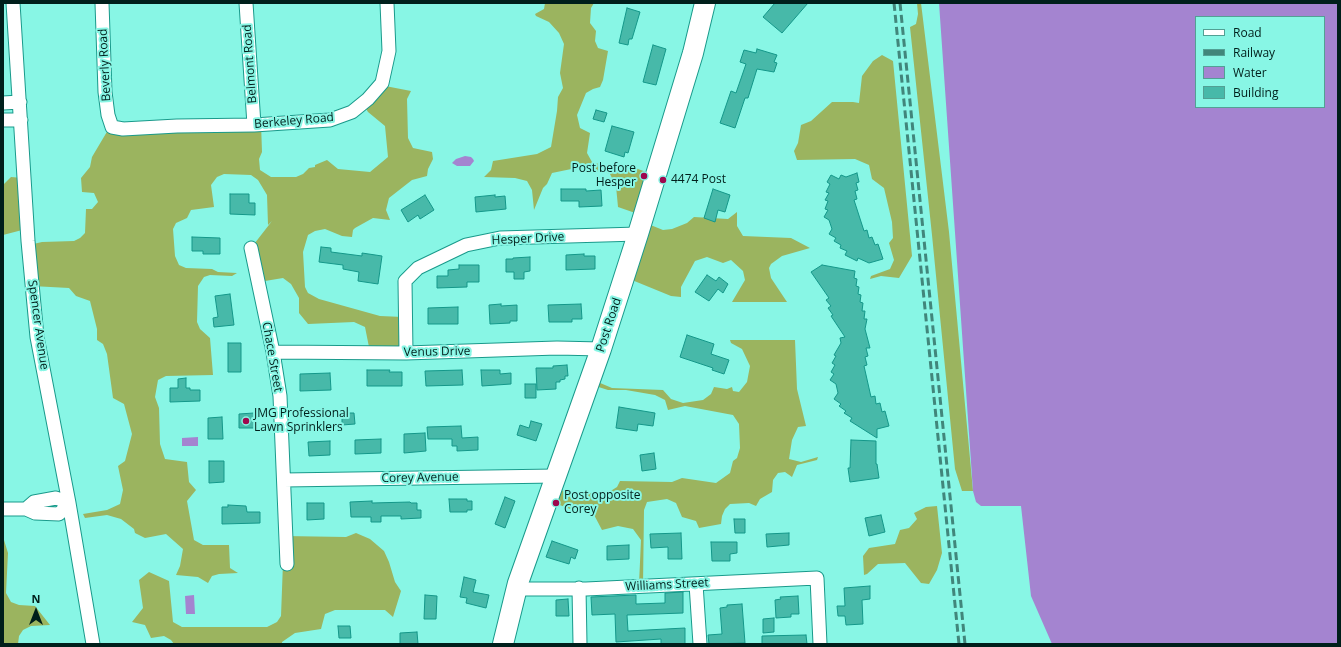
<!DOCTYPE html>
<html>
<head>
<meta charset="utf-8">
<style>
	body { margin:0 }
	#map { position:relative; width:1341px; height:647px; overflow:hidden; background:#88f6e5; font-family:"Open Sans",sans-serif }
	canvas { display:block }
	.frame { position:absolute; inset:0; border:4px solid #001f1b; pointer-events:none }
	.legend { position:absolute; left:1195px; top:16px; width:130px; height:92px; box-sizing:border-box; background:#88f6e5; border:1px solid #52a094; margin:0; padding:5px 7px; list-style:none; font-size:12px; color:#001f1b }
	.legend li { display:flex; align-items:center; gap:8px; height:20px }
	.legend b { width:20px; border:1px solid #52a094 }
	.north { position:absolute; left:16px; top:591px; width:40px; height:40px; -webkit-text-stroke:3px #88f6e5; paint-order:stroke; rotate:0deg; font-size:11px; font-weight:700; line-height:16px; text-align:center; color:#001f1b }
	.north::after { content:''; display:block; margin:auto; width:14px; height:18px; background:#001f1b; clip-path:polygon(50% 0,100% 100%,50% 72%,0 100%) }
</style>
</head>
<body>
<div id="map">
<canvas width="1341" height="647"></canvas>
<div class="frame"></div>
<ul class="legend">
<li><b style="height:5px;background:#fff"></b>Road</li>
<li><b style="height:5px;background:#41867b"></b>Railway</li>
<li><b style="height:11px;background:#a484d0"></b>Water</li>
<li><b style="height:11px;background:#47b9a9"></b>Building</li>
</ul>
<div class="north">N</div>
</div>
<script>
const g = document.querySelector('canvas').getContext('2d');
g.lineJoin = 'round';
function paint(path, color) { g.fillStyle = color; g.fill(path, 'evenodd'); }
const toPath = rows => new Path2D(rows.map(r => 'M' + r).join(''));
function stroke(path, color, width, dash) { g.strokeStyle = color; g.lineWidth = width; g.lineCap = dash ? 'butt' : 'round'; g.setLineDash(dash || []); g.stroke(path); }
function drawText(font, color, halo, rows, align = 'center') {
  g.font = font + ' "Open Sans",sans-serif'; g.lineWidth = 4; g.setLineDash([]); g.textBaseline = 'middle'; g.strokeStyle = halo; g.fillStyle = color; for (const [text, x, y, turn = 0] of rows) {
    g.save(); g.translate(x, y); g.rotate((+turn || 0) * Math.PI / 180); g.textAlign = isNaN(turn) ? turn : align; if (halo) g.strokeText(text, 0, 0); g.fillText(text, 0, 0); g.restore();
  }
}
paint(toPath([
	[545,3,594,3,591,8,590,23,596,31,595,41,598,48,608,51,603,80,600,87,593,89,586,93,577,115,580,128,590,133,587,153,592,162,621,170,635,168,655,175,641,215,618,207,616,186,610,174,605,172,585,171,581,167,552,173,547,184,543,188,534,210,532,190,527,181,515,178,484,177,491,170,493,161,537,154,551,147,557,111,558,97,563,88,560,73,564,44,559,33,549,22,536,16,535,14,544,9],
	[917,3,921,3,949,232,973,491,962,491,955,469,932,235,910,27,916,24,918,14],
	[882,55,893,61,912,256,899,278,881,276,870,279,871,276,890,269,894,260,889,243,893,238,892,222,884,188,872,179,869,165,855,159,797,160,794,151,798,143,801,125,811,121,832,102,853,102,859,103,862,76,873,61],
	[380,85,411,91,407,99,408,138,413,148,432,152,433,159,428,169,427,176,412,180,389,198,386,210,390,220,373,218,355,228,353,230,352,237,342,236,325,229,315,231,308,235,303,252,305,287,308,293,319,299,380,316,403,317,404,352,370,352,365,327,354,322,308,324,299,313,299,298,291,284,283,278,259,282,251,248,272,221,268,225,267,195,258,180,251,175,224,174,217,177,211,185,214,207,191,210,187,218,176,223,173,229,175,256,179,265,186,268,212,269,218,272,237,273,232,276,210,275,204,277,198,286,197,322,200,329,210,338,213,375,166,376,158,380,155,397,159,408,160,444,165,459,187,462,189,482,196,490,187,501,194,540,203,545,229,545,230,568,238,573,219,574,212,576,208,583,198,577,176,575,180,566,183,549,166,534,145,538,135,533,134,529,121,519,107,515,85,518,83,514,107,510,120,504,123,490,118,466,125,461,132,434,124,404,113,398,107,354,103,344,97,340,97,329,90,301,76,296,69,288,32,286,29,245,42,242,74,241,80,238,85,233,86,209,92,209,98,202,94,193,82,192,81,178,90,167,92,157,108,130,261,123,262,152,259,159,260,170,271,177,296,177,303,174,309,168,315,167,315,165,327,160,338,169,370,172,388,157,385,126,368,112,362,102],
	[11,177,23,178,26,229,3,235,3,185],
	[737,212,737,226,743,236,791,238,810,248,782,256,771,264,769,268,771,278,787,302,732,302,745,280,743,271,731,260,723,263,707,257,695,261,681,287,681,297,671,296,627,278,643,222,663,230,672,229,687,223,694,217,728,219],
	[730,340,795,340,797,389,806,426,798,427,792,440,789,459,801,462,818,457,817,460,797,465,792,477,785,472,778,473,773,480,772,492,760,499,756,506,749,503,730,504,725,509,722,516,721,524,699,528,696,521,682,517,676,503,667,499,647,502,644,510,643,585,639,584,641,540,633,529,618,526,602,530,592,511,570,509,547,500,551,487,573,494,609,492,617,487,620,481,672,482,682,478,716,483,730,473,733,461,737,458,740,448,739,424,733,415,685,406,668,410,665,400,655,395,626,390,608,390,589,384,593,380,612,388,663,390,671,399,683,403,703,400,711,394,714,387,727,389,732,387,733,391,739,392,747,382,750,366,742,349,731,343],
	[937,506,942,553,937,570,929,584,921,583,905,563,878,564,867,574,864,575,863,556,869,548,895,544,900,530,909,528,917,519,914,513,926,507],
	[3,521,4,540,8,553,6,593,11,602,19,605,35,606,50,625,31,626,23,630,19,636,18,644,3,644],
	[356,533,370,539,384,551,389,562,395,582,401,591,393,617,385,610,335,610,325,614,321,629,295,633,282,642,282,644,174,644,171,640,164,636,151,638,145,625,132,622,143,608,139,580,149,572,169,581,173,622,182,627,267,627,277,622,281,616,284,536,346,537]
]), '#9bb45f');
paint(toPath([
	[939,3,1338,3,1338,644,1052,644,1031,596,1021,506,981,506,976,502,973,491],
	[1196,17,1324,17,1324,107,1196,107],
	[465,156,471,157,473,159,474,161,470,166,457,166,452,163,456,159],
	[198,437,198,446,182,446,182,438],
	[194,595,195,614,186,614,185,596]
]), '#a484d0');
const building = toPath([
	[775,3,808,3,782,33,763,17,775,3],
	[627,8,640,12,632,39,629,39,628,45,619,43,627,8],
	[653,45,666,49,656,85,643,82,653,45],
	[757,49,777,55,774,62,777,63,774,72,757,69,748,98,745,98,735,128,720,123,731,91,736,93,746,64,740,62,744,50,756,53,757,49],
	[596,110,607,113,604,122,593,119,596,110],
	[612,126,634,132,628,153,625,152,624,157,605,151,612,126],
	[857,173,859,182,856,183,858,190,855,191,857,199,854,200,864,231,867,230,869,238,872,237,875,245,878,244,883,259,869,263,858,258,857,261,845,255,847,251,840,248,841,245,834,241,836,238,829,234,832,229,829,220,824,217,828,210,825,209,828,201,825,200,829,193,826,192,830,184,827,182,831,175,839,179,841,175,846,177,857,173],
	[561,189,586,189,586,191,601,190,602,206,579,207,579,201,561,201,561,189],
	[713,189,730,195,725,212,718,210,715,222,704,218,713,189],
	[230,194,249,194,249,203,255,203,255,215,230,214,230,194],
	[425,195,434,210,420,219,418,215,408,222,401,210,425,195],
	[495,195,495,197,505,196,506,209,476,212,475,197,495,195],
	[192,237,220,238,220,254,203,254,203,251,192,251,192,237],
	[321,247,331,248,331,252,362,256,362,253,382,256,378,284,358,281,359,272,343,269,343,265,319,262,321,247],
	[584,254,584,256,595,256,595,269,566,270,566,255,584,254],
	[530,257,530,271,524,272,524,279,514,279,514,272,506,272,506,259,513,259,513,258,530,257],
	[459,265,479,265,479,282,467,282,467,287,437,288,437,276,448,276,448,270,459,269,459,265],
	[822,265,855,271,854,278,857,279,856,286,859,287,858,294,861,295,860,302,863,303,862,311,865,311,864,319,867,319,865,329,870,348,866,348,868,356,865,357,867,365,864,366,871,397,875,396,876,404,880,403,882,412,885,411,889,426,877,429,877,438,850,421,852,418,844,413,846,411,839,406,841,404,834,399,838,393,836,384,830,380,834,374,831,372,835,365,832,363,836,356,834,355,841,343,840,338,845,337,831,316,833,315,828,308,831,306,826,300,829,298,811,272,822,265],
	[707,275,716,281,719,277,728,284,723,293,718,289,709,301,695,292,707,275],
	[230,294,234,325,214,327,213,318,218,317,215,296,230,294],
	[501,304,501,306,517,305,517,321,510,321,510,323,490,324,489,305,501,304],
	[581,304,582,319,572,319,572,322,549,322,548,305,581,304],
	[458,307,458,324,428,324,428,308,458,307],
	[687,335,714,344,711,354,729,360,724,374,712,370,713,368,680,357,687,335],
	[228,343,241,343,241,372,228,372,228,343],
	[567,365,568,376,565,376,565,379,560,380,560,382,556,382,556,389,537,390,536,368,553,368,553,366,567,365],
	[367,370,390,370,389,372,402,372,402,386,367,386,367,370],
	[462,370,463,385,426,386,425,371,462,370],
	[481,370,500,370,500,374,511,373,511,384,482,386,481,370],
	[330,373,331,390,300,391,300,374,330,373],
	[186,378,186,388,190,388,190,390,200,390,200,401,170,402,170,388,178,388,178,379,186,378],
	[525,384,536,384,536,398,525,398,525,384],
	[619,407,655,413,653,426,638,424,637,431,616,428,619,407],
	[254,413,254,428,239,428,239,414,254,413],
	[342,413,354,413,355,424,342,425,342,413],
	[222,417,223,439,208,439,208,418,222,417],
	[531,421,542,424,536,441,517,435,520,425,529,428,531,421],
	[461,426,462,438,478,437,478,450,457,451,457,446,452,446,452,439,428,439,427,427,461,426],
	[425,433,426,451,404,453,404,434,425,433],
	[381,439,381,453,355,454,355,440,381,439],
	[851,440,876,441,876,464,877,464,879,478,850,482,848,468,850,468,851,440],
	[330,441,330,455,309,456,308,442,330,441],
	[654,453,656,469,642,471,640,455,654,453],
	[209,461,224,461,224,482,209,483,209,461],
	[505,497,515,501,505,528,495,524,505,497],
	[449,499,467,499,467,501,472,501,472,510,467,510,467,512,450,512,449,499],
	[372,501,372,503,410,502,411,503,417,503,417,510,421,510,421,518,401,519,401,516,381,516,381,522,371,522,371,517,351,517,350,502,372,501],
	[307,503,324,503,324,519,307,520,307,503],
	[228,505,246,506,247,512,260,512,260,523,222,524,222,507,228,507,228,505],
	[881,515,885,532,869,536,865,518,881,515],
	[734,519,745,519,745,533,735,533,734,519],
	[681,533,682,559,668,559,668,547,651,548,650,534,681,533],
	[789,533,789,545,767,547,766,534,789,533],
	[552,541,578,550,575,559,571,557,569,564,546,557,552,541],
	[711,542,737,542,737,553,730,554,730,561,712,561,711,542],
	[629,545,629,559,607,560,607,546,629,545],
	[464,577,476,580,473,592,489,595,486,608,466,603,467,598,460,597,464,577],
	[870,586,870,599,862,600,863,624,846,625,845,616,838,616,837,606,845,606,844,588,870,586],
	[683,592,683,613,627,615,628,631,685,628,685,644,661,644,661,639,616,642,615,614,592,615,591,597,636,595,636,604,665,603,665,593,683,592],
	[425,595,437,596,436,619,424,619,425,595],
	[798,596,799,614,791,614,791,617,776,618,775,600,781,599,780,597,798,596],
	[568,599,569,616,556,616,556,600,568,599],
	[742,604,745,643,709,644,708,635,722,634,720,608,727,607,727,605,742,604],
	[774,618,774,632,763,633,763,619,774,618],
	[338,626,350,626,351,638,339,638,338,626],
	[417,632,418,644,400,644,400,633,417,632],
	[806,635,807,644,762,644,762,636,806,635]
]);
paint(building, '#47b9a9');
stroke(building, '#149789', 1);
const street = toPath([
	[13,3,28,241,37,337,69,503,93,644],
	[102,3,105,92,108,115,112,127,123,129,177,126,254,125,330,120,352,112,368,99,382,83,389,51,387,3],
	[246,3,254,125],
	[3,103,20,102],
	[3,120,21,120],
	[251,248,273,352,280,396,287,564],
	[273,352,406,353,557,348,601,349],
	[406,353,405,281,418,268,466,245,500,238,638,234],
	[284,480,556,476],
	[3,509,26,509,35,513,59,514,69,503,56,498,34,502,26,509],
	[696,584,700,644],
	[579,588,580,644],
	[517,589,586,589,817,578,820,644]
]);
const primary = toPath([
	[503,644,518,583,601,349,638,234,693,53,705,3]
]);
stroke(street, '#199a8b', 15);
stroke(primary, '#199a8b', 22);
stroke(street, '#fff', 13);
stroke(primary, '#fff', 20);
stroke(toPath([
	[894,3,959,644],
	[900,3,965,644]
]), '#41867b', 3, [8, 4]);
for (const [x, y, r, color] of [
	[644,176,4,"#9f074e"],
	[663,180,4,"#9f074e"],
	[246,421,4,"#9f074e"],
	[556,503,4,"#9f074e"]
]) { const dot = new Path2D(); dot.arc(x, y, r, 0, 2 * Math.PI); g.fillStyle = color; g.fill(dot); stroke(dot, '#88f6e5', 1.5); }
drawText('12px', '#001f1b', '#88f6e5', [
	["Belmont Road",250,64,-94],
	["Beverly Road",105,65,-93],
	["Berkeley Road",294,121,-5],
	["Hesper Drive",528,239,-3],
	["Spencer Avenue",38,325,82],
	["Post Road",609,325,-72],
	["Venus Drive",437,352,-1],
	["Chace Street",272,357,80],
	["Corey Avenue",420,478,-1],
	["Williams Street",667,585,-3]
]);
drawText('12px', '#001f1b', '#88f6e5', [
	["Post before",636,169,"right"],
	["Hesper",636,183,"right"],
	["4474 Post",671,180],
	["JMG Professional",254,414],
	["Lawn Sprinklers",254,428],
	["Post opposite",564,496],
	["Corey",564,510]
], 'left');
</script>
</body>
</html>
